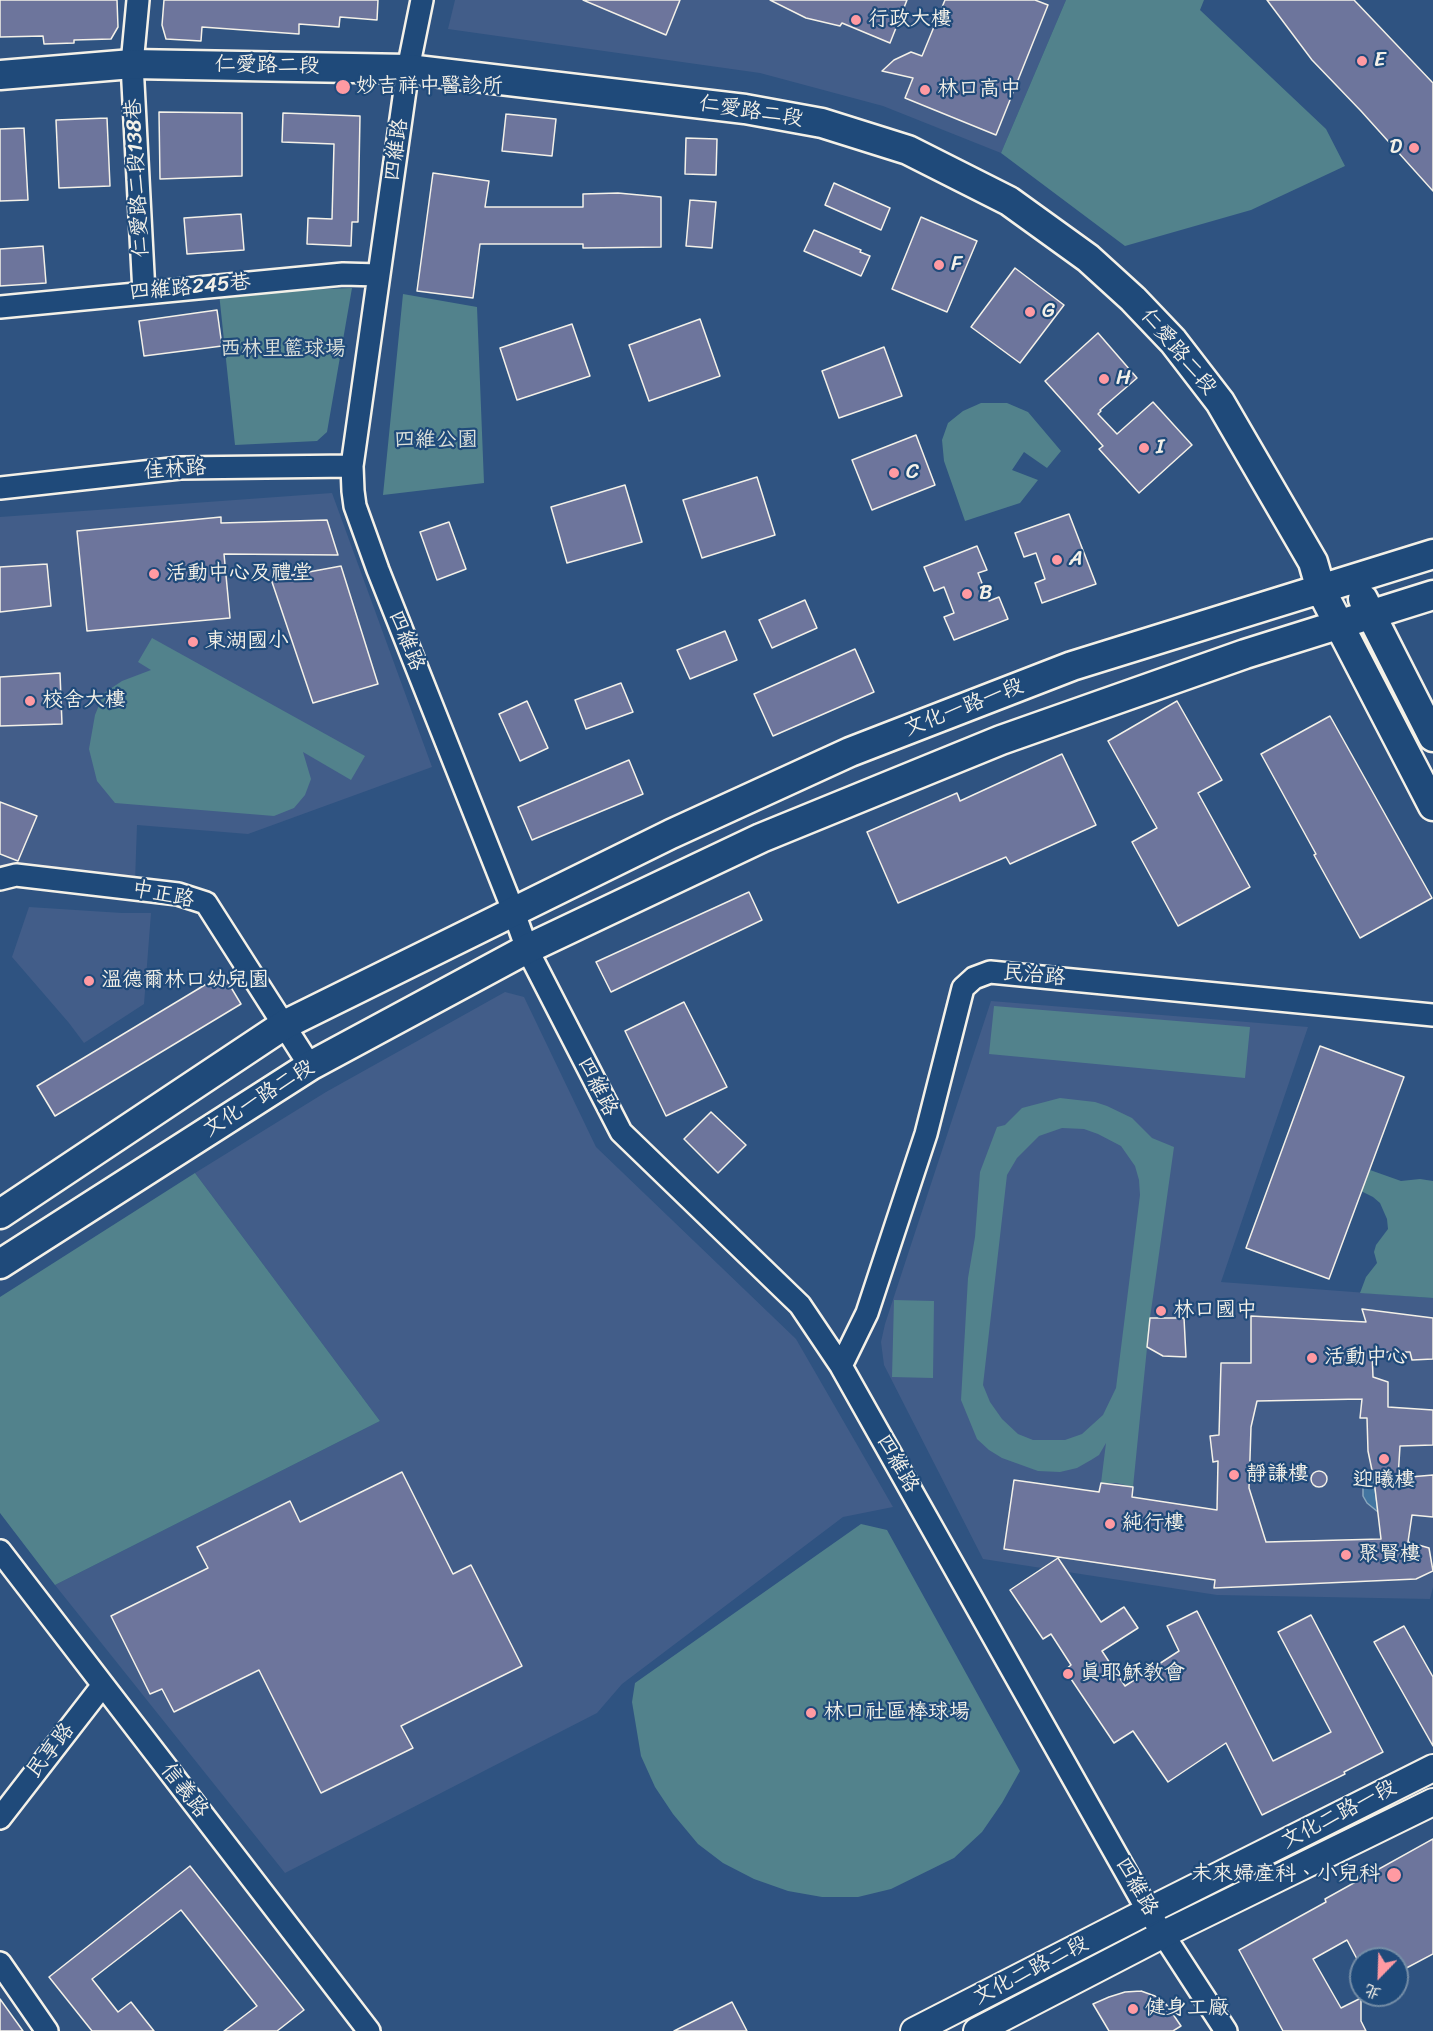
<!DOCTYPE html>
<html>
<head>
<meta charset="utf-8">
<style>
	body { margin:0 }
	#map { position:relative; width:1433px; height:2031px; overflow:hidden; background:#2f5381; font-family:Sriracha,"LXGW WenKai TC",sans-serif }
	canvas { display:block }
	.north { position:absolute; left:1349px; top:1947px; width:60px; height:60px; box-sizing:border-box; background:#1f4a7a; border:2px solid #748da6; border-radius:50%; rotate:203deg; font-size:16px; font-weight:700; line-height:24px; text-align:center; color:#f4f1e8 }
	.north::after { content:''; display:block; margin:auto; width:21px; height:27px; background:#ff9aa2; clip-path:polygon(50% 0,100% 100%,50% 72%,0 100%) }
</style>
</head>
<body>
<div id="map">
<canvas width="1433" height="2031"></canvas>
<div class="north">北</div>
</div>
<script>
const g = document.querySelector('canvas').getContext('2d');
g.lineJoin = 'round';
function paint(path, color) { g.fillStyle = color; g.fill(path, 'evenodd'); }
const toPath = rows => new Path2D(rows.map(r => 'M' + r).join(''));
function stroke(path, color, width, dash) { g.strokeStyle = color; g.lineWidth = width; g.lineCap = dash ? 'butt' : 'round'; g.setLineDash(dash || []); g.stroke(path); }
function drawText(font, color, halo, rows, align = 'center') {
  g.font = font + ' Sriracha,"LXGW WenKai TC",sans-serif'; g.lineWidth = 4.5; g.setLineDash([]); g.textBaseline = 'middle'; g.strokeStyle = halo; g.fillStyle = color; for (const [text, x, y, turn = 0] of rows) {
    g.save(); g.translate(x, y); g.rotate((+turn || 0) * Math.PI / 180); g.textAlign = isNaN(turn) ? turn : align; if (halo) g.strokeText(text, 0, 0); g.fillText(text, 0, 0); g.restore();
  }
}
paint(toPath([
	[455,0,1066,0,1001,153,883,106,760,73,448,29],
	[332,493,432,767,248,834,137,825,135,882,0,869,0,517],
	[29,907,122,913,151,913,144,1004,84,1043,69,1023,12,957],
	[505,992,524,997,596,1147,796,1339,893,1507,843,1517,622,1684,597,1713,285,1873,55,1585,380,1421,195,1173,326,1092],
	[991,1001,1308,1027,1221,1282,1433,1298,1433,1587,1430,1599,1217,1595,983,1559,884,1365,881,1342,885,1324]
]), '#425d89');
paint(toPath([
	[1066,0,1204,0,1200,10,1326,129,1345,166,1251,210,1125,246,1001,153],
	[352,288,327,432,317,441,235,445,219,293],
	[403,294,477,307,484,483,383,495],
	[981,403,1007,403,1028,412,1061,451,1047,468,1024,452,1012,470,1038,480,1020,503,965,521,944,461,942,440,948,423,963,411],
	[152,638,365,756,351,780,303,752,311,779,305,795,294,808,274,816,115,803,97,781,89,749,95,715,104,693,122,681,151,670,138,662],
	[994,1006,1250,1027,1245,1078,989,1054],
	[1060,1098,1095,1102,1107,1106,1132,1118,1152,1138,1174,1147,1150,1318,1133,1487,1117,1483,1101,1483,1106,1443,1099,1455,1091,1460,1077,1468,1060,1472,1038,1471,1002,1458,989,1450,977,1439,961,1400,968,1278,975,1237,980,1172,997,1127,1005,1125,1022,1108],
	[1062,1128,1084,1129,1098,1134,1121,1146,1135,1166,1139,1180,1140,1195,1116,1388,1103,1415,1082,1434,1065,1440,1033,1440,1018,1434,1002,1419,990,1402,983,1385,1007,1175,1017,1158,1039,1136],
	[1370,1170,1401,1181,1420,1179,1433,1181,1433,1298,1360,1293,1366,1277,1377,1263,1374,1252,1376,1245,1388,1229,1387,1219,1380,1203,1373,1197,1361,1191],
	[195,1173,380,1421,55,1585,0,1513,0,1297],
	[894,1300,934,1301,933,1378,892,1377],
	[861,1524,887,1530,1020,1771,1002,1803,982,1832,954,1858,891,1889,858,1897,822,1897,788,1891,754,1879,723,1863,698,1844,673,1814,655,1787,641,1756,632,1702,635,1683]
]), '#52828c');
const water = toPath([
	[1372,1470,1374,1480,1378,1512,1367,1503,1363,1496,1363,1487,1372,1470]
]);
paint(water, '#4375a0');
stroke(water, '#8aa7bd', 1.5);
const building = toPath([
	[0,0,117,0,118,27,111,39,74,40,74,43,44,44,43,36,0,37,0,0],
	[164,0,378,0,377,20,340,17,339,27,299,24,299,34,202,27,201,41,166,39,162,25,164,0],
	[583,0,680,0,666,35,583,0],
	[770,0,907,0,890,43,842,23,840,26,806,18,770,0],
	[945,0,1035,0,1048,5,996,135,905,98,913,78,882,71,894,60,911,52,922,56,945,0],
	[1267,0,1354,0,1433,83,1433,191,1361,111,1312,60,1267,0],
	[159,112,242,113,242,176,160,179,159,112],
	[283,113,360,116,358,222,352,222,351,246,307,244,308,218,332,219,334,144,282,142,283,113],
	[506,114,556,119,552,156,502,151,506,114],
	[107,118,110,186,59,188,56,120,107,118],
	[24,128,28,200,0,201,0,129,24,128],
	[686,138,717,139,716,175,685,174,686,138],
	[433,173,489,181,485,207,583,207,583,194,618,193,661,197,661,247,583,248,583,244,480,244,473,298,417,291,433,173],
	[834,183,890,208,881,230,825,205,834,183],
	[690,200,716,202,712,248,686,246,690,200],
	[241,214,244,250,187,254,184,218,241,214],
	[921,217,977,241,947,312,892,289,921,217],
	[814,230,861,250,860,252,870,256,861,276,804,251,814,230],
	[43,246,46,283,0,286,0,249,43,246],
	[1015,268,1064,305,1020,363,971,327,1015,268],
	[217,310,222,346,144,356,139,321,217,310],
	[700,319,720,376,649,401,629,345,700,319],
	[572,324,590,376,517,400,500,348,572,324],
	[1098,333,1137,378,1100,410,1101,411,1098,414,1117,434,1153,402,1192,445,1139,493,1099,449,1103,446,1045,381,1098,333],
	[884,347,902,396,839,418,822,371,884,347],
	[916,435,935,485,872,510,852,460,916,435],
	[757,477,775,535,702,558,683,500,757,477],
	[625,485,642,542,567,563,551,507,625,485],
	[1069,514,1096,584,1042,603,1035,583,1045,579,1036,553,1024,557,1015,533,1069,514],
	[221,517,221,523,327,520,338,555,224,554,230,618,87,631,77,531,221,517],
	[449,522,466,569,437,580,420,532,449,522],
	[977,546,987,570,978,573,989,601,999,597,1008,619,954,640,944,617,954,613,944,587,934,591,924,567,977,546],
	[47,564,51,606,0,612,0,567,47,564],
	[341,566,378,684,313,703,271,579,341,566],
	[805,600,817,628,772,648,759,620,805,600],
	[725,631,737,660,690,679,677,650,725,631],
	[855,649,874,692,773,736,754,694,855,649],
	[60,673,62,724,0,726,0,677,60,673],
	[621,683,633,712,586,729,575,700,621,683],
	[527,701,548,748,520,761,499,714,527,701],
	[1177,701,1222,780,1198,793,1250,887,1178,926,1132,842,1157,828,1108,741,1177,701],
	[1330,716,1432,898,1360,938,1314,855,1316,854,1261,754,1330,716],
	[1062,754,1096,825,1010,864,1006,857,898,903,867,832,957,793,960,801,1062,754],
	[629,760,643,794,532,840,518,807,629,760],
	[0,802,37,816,18,861,0,854,0,802],
	[749,892,762,920,611,992,596,962,749,892],
	[223,974,241,1004,55,1116,37,1086,223,974],
	[684,1002,727,1087,666,1116,625,1031,684,1002],
	[1320,1046,1404,1077,1329,1279,1246,1248,1320,1046],
	[711,1112,746,1145,718,1173,684,1139,711,1112],
	[1362,1309,1433,1318,1433,1359,1412,1360,1410,1352,1372,1352,1373,1377,1388,1382,1388,1407,1433,1410,1433,1445,1400,1446,1398,1478,1433,1475,1433,1517,1412,1515,1408,1542,1429,1548,1433,1571,1416,1579,1214,1588,1215,1580,1004,1549,1014,1480,1099,1492,1101,1483,1133,1487,1132,1497,1217,1510,1218,1461,1213,1462,1210,1436,1219,1435,1221,1363,1251,1363,1251,1316,1366,1322,1362,1309],
	[1362,1399,1360,1418,1367,1418,1368,1451,1374,1480,1381,1539,1266,1542,1249,1488,1251,1427,1257,1401,1362,1399],
	[1150,1318,1184,1318,1186,1357,1163,1356,1147,1347,1150,1318],
	'1311 1479a8 8 0 1 1 16 0a8 8 0 1 1-16 0Z',
	[402,1472,453,1574,471,1565,522,1666,401,1726,413,1748,321,1793,259,1670,174,1712,162,1689,150,1694,111,1616,208,1568,197,1547,290,1501,300,1522,402,1472],
	[1058,1558,1101,1622,1124,1607,1138,1628,1102,1651,1125,1686,1179,1651,1167,1626,1197,1611,1273,1761,1331,1732,1278,1632,1311,1615,1383,1752,1344,1772,1345,1774,1262,1815,1226,1743,1168,1782,1133,1731,1114,1743,1065,1670,1071,1665,1051,1634,1043,1639,1010,1590,1058,1558],
	[1404,1626,1433,1677,1433,1746,1374,1642,1404,1626],
	[1433,1839,1433,1954,1397,1973,1397,1959,1357,1959,1347,1940,1313,1959,1341,2008,1361,1998,1361,2021,1366,2031,1283,2031,1239,1950,1326,1902,1325,1899,1433,1839],
	[190,1866,304,2010,277,2031,224,2031,257,2006,181,1910,92,1979,118,2012,131,2002,154,2031,92,2031,49,1977,190,1866],
	[1141,1991,1155,1996,1166,2004,1181,2026,1173,2031,1109,2031,1093,2004,1109,1997,1125,1992,1141,1991],
	[0,1999,23,2031,0,2031,0,1999],
	[732,2002,747,2031,674,2031,732,2002]
]);
paint(building, '#6d759c');
stroke(building, '#f4f1e8', 1.5);
const minor = toPath([
	[138,0,132,64,144,293],
	[422,0,408,69,352,466,353,491,355,506,378,570,513,910,527,949,621,1132,800,1305,841,1366,1148,1911,1226,2031],
	[0,307,343,274,379,275],
	[0,488,180,468,352,466],
	[0,879,16,875,178,894,206,903,310,1066],
	[841,1366,867,1313,926,1134,963,988,974,978,990,972,1433,1015],
	[0,1551,369,2031],
	[0,1818,103,1685],
	[0,1963,47,2031]
]);
const tertiary = toPath([
	[914,2031,1148,1911,1433,1768],
	[977,2031,1164,1934,1433,1802]
]);
const secondary = toPath([
	[0,75,132,64,408,69,745,109,822,123,908,150,1009,201,1088,258,1133,299,1173,341,1220,402,1313,562,1321,590,1433,806],
	[1363,599,1433,737],
	[0,1214,284,1025,671,834,850,752,1072,666,1433,554],
	[0,1264,310,1066,527,949,761,838,1001,740,1245,654,1433,595]
]);
stroke(minor, '#f4f1e8', 26);
stroke(tertiary, '#f4f1e8', 30);
stroke(secondary, '#f4f1e8', 33);
stroke(minor, '#1f4a7a', 21);
stroke(tertiary, '#1f4a7a', 26);
stroke(secondary, '#1f4a7a', 28);
for (const [x, y, r, color] of [
	[856,20,6,"#ff9aa2"],
	[1362,61,6,"#ff9aa2"],
	[343,87,8,"#ff9aa2"],
	[925,90,6,"#ff9aa2"],
	[1414,148,6,"#ff9aa2"],
	[939,265,6,"#ff9aa2"],
	[1030,312,6,"#ff9aa2"],
	[1104,379,6,"#ff9aa2"],
	[1144,448,6,"#ff9aa2"],
	[894,473,6,"#ff9aa2"],
	[1057,560,6,"#ff9aa2"],
	[154,574,6,"#ff9aa2"],
	[967,594,6,"#ff9aa2"],
	[193,642,6,"#ff9aa2"],
	[30,701,6,"#ff9aa2"],
	[89,981,6,"#ff9aa2"],
	[1161,1311,6,"#ff9aa2"],
	[1312,1358,6,"#ff9aa2"],
	[1384,1459,6,"#ff9aa2"],
	[1234,1475,6,"#ff9aa2"],
	[1110,1524,6,"#ff9aa2"],
	[1346,1555,6,"#ff9aa2"],
	[1068,1674,6,"#ff9aa2"],
	[811,1713,6,"#ff9aa2"],
	[1394,1875,8,"#ff9aa2"],
	[1133,2009,6,"#ff9aa2"]
]) { const dot = new Path2D(); dot.arc(x, y, r, 0, 2 * Math.PI); g.fillStyle = color; g.fill(dot); stroke(dot, '#1f4a7a', 2); }
drawText('21px', '#f4f1e8', '#1f4a7a', [
	["行政大樓",868,20],
	["E",1374,61],
	["妙吉祥中醫診所",356,87],
	["林口高中",937,90],
	["D",1402,148,"right"],
	["F",951,265],
	["G",1042,312],
	["H",1116,379],
	["I",1156,448],
	["C",906,473],
	["A",1069,560],
	["活動中心及禮堂",166,574],
	["B",979,594],
	["東湖國小",205,642],
	["校舍大樓",42,701],
	["溫德爾林口幼兒園",101,981],
	["林口國中",1173,1311],
	["活動中心",1324,1358],
	["靜謙樓",1246,1475],
	["迎曦樓",1384,1481,"center"],
	["純行樓",1122,1524],
	["聚賢樓",1358,1555],
	["真耶穌教會",1080,1674],
	["林口社區棒球場",823,1713],
	["未來婦產科、小兒科",1380,1875,"right"],
	["健身工廠",1145,2009]
], 'left');
drawText('21px', '#f4f1e8', '#1f4a7a', [
	["仁愛路二段",267,66,1],
	["仁愛路二段",751,112,9],
	["四維路",397,150,-82],
	["仁愛路二段138巷",138,178,-93],
	["四維路245巷",190,288,-5],
	["仁愛路二段",1178,352,50],
	["佳林路",175,470,-4],
	["四維路",406,641,68],
	["文化一路一段",964,708,-21],
	["中正路",163,895,11],
	["民治路",1034,976,5],
	["四維路",597,1087,63],
	["文化一路二段",259,1099,-32],
	["四維路",897,1464,60],
	["民享路",51,1751,-52],
	["信義路",184,1791,52],
	["文化二路一段",1339,1815,-27],
	["四維路",1136,1887,60],
	["文化二路二段",1031,1971,-27]
]);
drawText('21px', '#dce0da', '#1f4a7a', [
	["西林里籃球場",283,350],
	["四維公園",436,441]
]);
</script>
</body>
</html>
